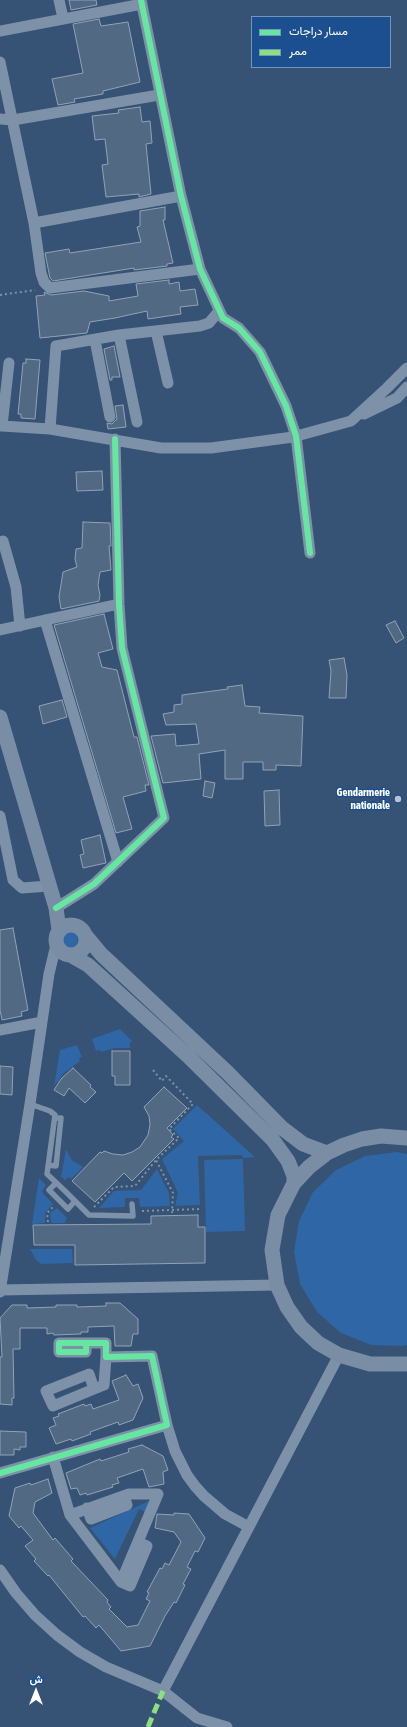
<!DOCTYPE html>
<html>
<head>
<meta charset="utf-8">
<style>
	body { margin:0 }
	#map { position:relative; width:407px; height:1727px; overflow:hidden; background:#365274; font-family:"Asap Condensed",Vazirmatn,sans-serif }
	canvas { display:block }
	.legend { position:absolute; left:251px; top:16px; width:140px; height:52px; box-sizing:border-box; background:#1b4f8f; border:1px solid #7695bc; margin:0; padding:5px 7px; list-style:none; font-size:12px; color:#fff }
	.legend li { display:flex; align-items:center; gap:8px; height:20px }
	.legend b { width:20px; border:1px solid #7695bc }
	.north { position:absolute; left:16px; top:1671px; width:40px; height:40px; -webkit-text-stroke:3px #1b4f8f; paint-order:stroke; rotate:0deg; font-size:11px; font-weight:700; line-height:16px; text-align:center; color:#fff }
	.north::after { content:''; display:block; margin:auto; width:14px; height:18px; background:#fff; clip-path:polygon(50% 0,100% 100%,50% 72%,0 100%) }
</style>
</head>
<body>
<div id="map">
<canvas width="407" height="1727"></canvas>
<ul class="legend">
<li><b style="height:5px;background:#66e7a1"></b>مسار دراجات</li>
<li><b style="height:5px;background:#8de07e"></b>ممر</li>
</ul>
<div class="north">ش</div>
</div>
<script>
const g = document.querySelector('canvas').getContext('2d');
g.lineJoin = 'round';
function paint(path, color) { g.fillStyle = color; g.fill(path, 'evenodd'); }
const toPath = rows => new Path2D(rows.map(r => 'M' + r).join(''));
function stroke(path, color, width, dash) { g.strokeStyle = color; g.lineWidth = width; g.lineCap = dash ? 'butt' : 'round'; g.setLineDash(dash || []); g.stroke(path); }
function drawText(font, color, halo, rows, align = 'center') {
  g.font = font + ' "Asap Condensed",sans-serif'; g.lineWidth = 3; g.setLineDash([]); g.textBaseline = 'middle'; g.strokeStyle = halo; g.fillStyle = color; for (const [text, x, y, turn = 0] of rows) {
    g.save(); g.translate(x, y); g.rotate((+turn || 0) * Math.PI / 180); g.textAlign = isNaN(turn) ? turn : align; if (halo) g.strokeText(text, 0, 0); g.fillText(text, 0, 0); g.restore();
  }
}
paint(toPath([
	'62 940a8 8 0 1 1 16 0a8 8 0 1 1-16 0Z',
	[120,1029,133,1042,130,1042,130,1048,115,1048,101,1052,100,1050,96,1051,92,1039],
	[77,1045,82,1057,79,1058,80,1061,64,1073,54,1086,60,1050],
	[197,1105,255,1157,244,1158,241,1155,198,1156,200,1205,175,1206,178,1193,162,1159,184,1141,173,1129],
	[66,1149,72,1160,83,1167,71,1179,69,1177,65,1180,61,1177],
	[397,1152,407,1154,407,1345,403,1346,371,1345,341,1333,317,1312,300,1284,294,1252,299,1221,313,1192,336,1170,365,1156],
	[243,1159,245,1231,206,1232,204,1160],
	[157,1169,169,1193,170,1206,140,1207,139,1198,125,1198,125,1207,99,1208,114,1191,141,1190],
	[39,1178,46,1185,42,1192,53,1204,45,1213,45,1223,32,1224],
	[57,1208,67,1218,65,1223,51,1223,50,1213],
	[30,1249,72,1249,73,1263,41,1264,36,1260],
	[149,1501,145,1512,139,1509,115,1559,90,1528]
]), '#2f66a5');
const building = toPath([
	[69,0,96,0,97,5,71,10,69,0],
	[99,19,101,26,128,22,140,82,103,91,103,94,74,99,75,102,58,105,52,79,83,73,73,24,99,19],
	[140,107,142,122,150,121,152,143,146,144,151,194,139,197,139,194,106,197,102,165,108,164,105,139,95,140,92,116,119,113,118,110,140,107],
	[165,207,165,220,163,220,173,263,167,264,167,266,134,270,134,268,53,281,50,278,45,253,69,249,70,253,141,242,137,227,140,226,140,211,165,207],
	[169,280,169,284,179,282,180,291,195,289,198,305,180,307,181,314,148,319,147,311,115,318,90,322,87,333,40,338,36,296,45,295,44,292,51,295,84,291,109,296,109,301,138,296,136,284,169,280],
	[114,346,120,377,112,377,112,380,110,380,104,349,114,346],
	[26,359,40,360,35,419,21,418,21,414,18,414,23,363,26,363,26,359],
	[123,405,126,427,108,429,107,423,112,424,117,419,115,406,123,405],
	[102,471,103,490,77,491,76,472,102,471],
	[83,522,110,523,111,546,109,546,111,570,100,572,98,585,100,595,99,601,61,609,59,597,63,572,77,567,75,559,76,549,82,548,83,522],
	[104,614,113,649,98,653,102,667,117,670,134,737,137,737,149,785,145,785,146,791,123,797,132,829,116,833,54,625,104,614],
	[395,621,404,638,396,643,386,625,395,621],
	[344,658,347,675,346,698,329,698,331,671,329,660,344,658],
	[242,685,245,706,260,707,259,713,303,716,301,766,276,765,276,770,263,770,263,762,243,762,243,779,225,779,225,750,199,754,201,779,163,783,151,736,175,734,176,746,199,744,196,724,166,725,163,714,174,712,174,705,182,704,182,695,228,689,227,687,242,685],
	[62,700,67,717,43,724,39,706,62,700],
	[205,781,215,783,212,798,203,796,205,781],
	[279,790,280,825,265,826,264,791,279,790],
	[100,835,106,863,83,868,80,855,84,854,81,840,100,835],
	[13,928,28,1010,21,1012,22,1016,2,1020,0,1010,0,930,13,928],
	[112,1051,130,1051,130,1085,115,1085,115,1076,112,1076,112,1051],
	[0,1066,13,1067,12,1095,0,1094,0,1066],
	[73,1068,91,1085,90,1087,96,1092,85,1103,69,1088,64,1096,54,1090,61,1079,73,1068],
	[164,1087,187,1108,167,1128,173,1135,171,1137,174,1139,132,1181,124,1173,95,1202,72,1181,100,1152,102,1153,104,1151,113,1154,123,1155,132,1152,140,1147,148,1135,150,1125,149,1116,144,1107,164,1087],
	[198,1215,198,1227,205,1227,205,1263,75,1265,75,1245,34,1245,33,1225,151,1224,151,1216,198,1215],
	[106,1303,120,1303,138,1319,138,1334,133,1334,131,1346,115,1346,114,1326,88,1327,88,1332,81,1332,81,1334,54,1335,53,1333,47,1334,47,1328,20,1328,20,1349,13,1349,14,1398,12,1398,12,1405,0,1404,0,1357,2,1357,0,1318,12,1305,27,1305,27,1308,56,1307,56,1305,77,1305,77,1307,106,1306,106,1303],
	[126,1375,133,1386,138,1384,143,1398,133,1420,119,1425,118,1422,90,1432,91,1434,72,1441,71,1439,56,1444,49,1428,56,1425,53,1418,59,1416,58,1414,84,1404,85,1406,91,1404,93,1409,119,1400,112,1381,126,1375],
	[0,1431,26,1432,26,1447,20,1447,20,1450,14,1449,14,1455,0,1455,0,1431],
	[142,1445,163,1456,168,1470,163,1472,164,1484,149,1487,143,1469,117,1478,119,1483,112,1485,113,1487,87,1495,86,1493,80,1495,77,1488,71,1489,66,1473,100,1459,101,1461,129,1452,128,1449,142,1445],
	[48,1479,52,1493,35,1502,33,1513,53,1540,55,1538,73,1559,71,1561,108,1600,107,1602,111,1607,109,1609,127,1627,138,1625,150,1601,146,1599,149,1593,147,1592,160,1568,162,1569,165,1563,169,1565,181,1542,174,1532,155,1528,157,1514,174,1515,174,1513,189,1514,205,1538,198,1552,195,1551,187,1567,191,1569,183,1584,185,1585,176,1603,174,1602,165,1616,150,1646,121,1651,99,1625,96,1628,85,1616,83,1617,49,1575,48,1576,34,1561,36,1559,25,1546,33,1540,21,1526,19,1528,9,1516,15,1488,30,1483,31,1485,48,1479]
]);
paint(building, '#526984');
stroke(building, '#92a2b6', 1);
stroke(toPath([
	[0,295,35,290],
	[153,1070,162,1081,166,1076,193,1104,169,1129,179,1138,156,1160,173,1193,172,1213],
	[94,1207,114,1187,135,1186,156,1160],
	[142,1211,202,1209],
	[48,1222,47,1213,54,1206]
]), '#7d92a8', 2, [2, 3]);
stroke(toPath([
	[30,1104,50,1111,55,1115,47,1174,65,1191,89,1215,133,1216,132,1204],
	[48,1165,56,1166,61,1118,55,1118],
	[56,1183,49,1190,68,1209,75,1201]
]), '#7d92a8', 5.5);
stroke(toPath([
	[59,0,63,18],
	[141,0,181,196,200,269,223,318,239,328,260,352,286,406,296,436,310,553],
	[0,31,142,4],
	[0,62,34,223,41,273,44,282,50,288,200,269],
	[0,119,13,120,159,95],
	[34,223,181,196],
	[156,331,168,383],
	[119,335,137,422],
	[95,340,110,417],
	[364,414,397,398,407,387],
	[0,426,2,426,9,363],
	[2,426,50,429,161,448,211,448,293,437,351,421,387,388,407,368],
	[50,429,56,346,119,335,200,326,209,323,219,311],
	[3,541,16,587,20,626],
	[45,620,118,862],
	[0,630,119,604],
	[0,816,13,880,22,888,49,886],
	[56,908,94,884,164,818,122,648,119,604,115,439],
	[0,1030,42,1022],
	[1,1290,277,1285],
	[0,1292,30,1104,49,974,56,945],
	[94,1389,89,1374,46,1391,53,1406,94,1389,104,1385,106,1357],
	[167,1425,175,1451,187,1475,195,1486,204,1496,225,1514,249,1527],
	[53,1457,70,1515,121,1582,158,1494,129,1494,70,1515],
	[0,1473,167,1425,152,1356,106,1357,106,1343,59,1343,59,1352,86,1352,86,1343],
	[87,1508,91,1519,127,1505,124,1496],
	[0,1570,16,1593,35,1615,57,1635,80,1652,106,1667,163,1691,197,1718,227,1727],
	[121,1582,130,1586,147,1546,138,1542],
	[163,1691,339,1355]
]), '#7d92a8', 11);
stroke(toPath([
	[0,717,56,908,59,930],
	'56 940a15 15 0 1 1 30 0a15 15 0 1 1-30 0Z',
	[86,936,101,954,228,1073,282,1128,303,1144,327,1153],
	[72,956,88,965,188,1056,273,1140,288,1161,294,1176,294,1183],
	[407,1138,381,1136,362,1139,344,1145,327,1153,309,1167,294,1183,278,1215,272,1250,277,1285,287,1307,301,1327,318,1343,339,1355,370,1364,407,1364]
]), '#798da4', 15);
stroke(toPath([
	[148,1727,163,1691]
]), '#8de07e', 5, [10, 5]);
stroke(toPath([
	[141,0,181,196,200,269,223,318,239,328,260,352,286,406,296,436,310,553],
	[56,908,94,884,164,818,122,648,119,604,115,439],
	[0,1473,167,1425,152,1356,106,1357,106,1343,59,1343,59,1352,86,1352,86,1343]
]), '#66e7a1', 6);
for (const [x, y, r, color] of [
	[398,799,4,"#b9c2ce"]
]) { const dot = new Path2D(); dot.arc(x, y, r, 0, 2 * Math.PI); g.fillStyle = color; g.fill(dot); stroke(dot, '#1b4f8f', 1.5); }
drawText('bold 11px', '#fff', '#1b4f8f', [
	["Gendarmerie",390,793],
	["nationale",390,806]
], 'right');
</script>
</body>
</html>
